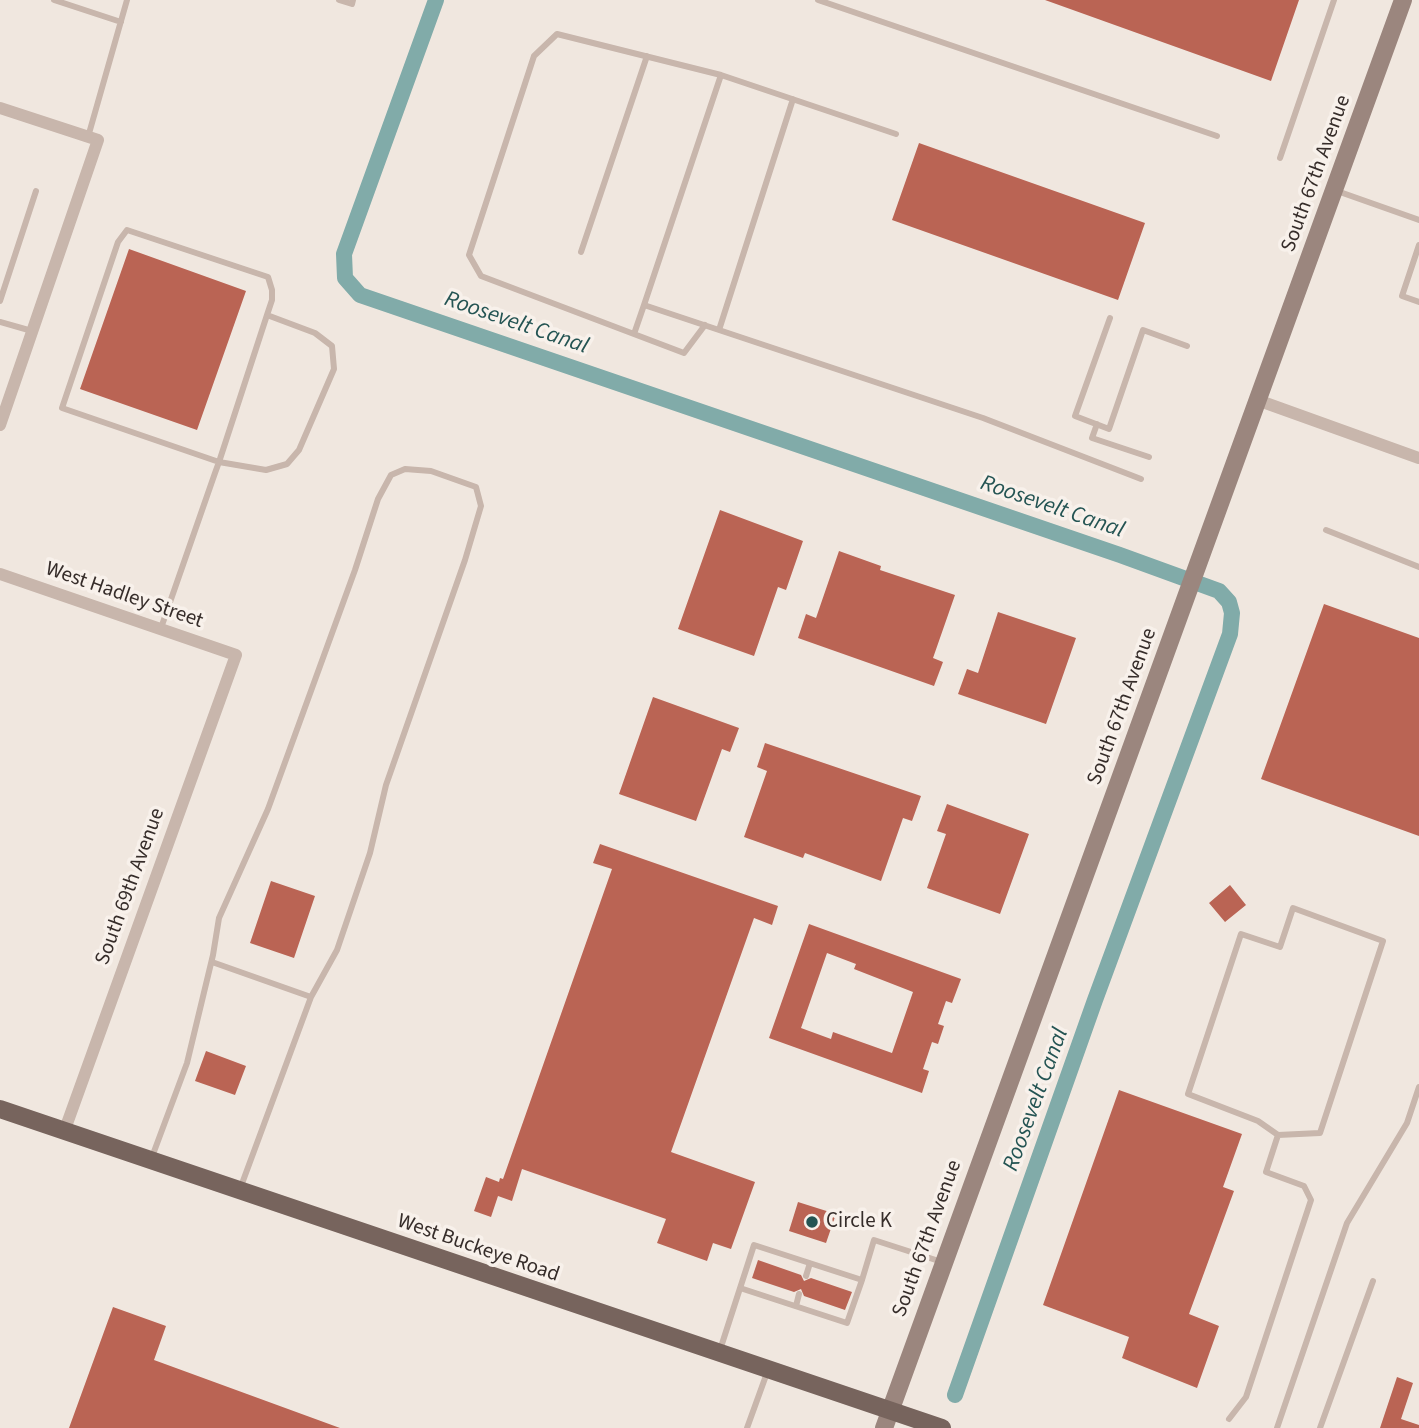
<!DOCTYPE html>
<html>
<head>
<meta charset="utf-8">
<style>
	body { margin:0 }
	canvas { display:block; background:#f0e7df }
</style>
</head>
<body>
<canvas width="1419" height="1428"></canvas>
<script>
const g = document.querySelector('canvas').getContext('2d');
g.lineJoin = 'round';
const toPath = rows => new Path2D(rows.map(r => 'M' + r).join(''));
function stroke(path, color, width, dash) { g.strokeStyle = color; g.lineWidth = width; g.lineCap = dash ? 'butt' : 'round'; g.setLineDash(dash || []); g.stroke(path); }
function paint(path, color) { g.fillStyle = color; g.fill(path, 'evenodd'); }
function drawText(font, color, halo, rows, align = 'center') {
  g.font = font + ' "Source Sans 3",sans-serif'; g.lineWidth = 7; g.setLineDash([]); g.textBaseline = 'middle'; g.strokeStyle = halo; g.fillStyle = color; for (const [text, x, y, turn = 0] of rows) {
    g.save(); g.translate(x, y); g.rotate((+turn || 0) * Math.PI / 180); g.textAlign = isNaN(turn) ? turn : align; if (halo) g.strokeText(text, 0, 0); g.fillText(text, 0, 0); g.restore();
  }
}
stroke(toPath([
	[436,0,344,254,345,278,360,295,1120,555,1219,591,1229,602,1232,613,1230,634,1095,1000,955,1395]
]), '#81aba9', 16);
paint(toPath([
	[1045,0,1299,0,1271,81],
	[919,143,1145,223,1118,300,892,220],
	[129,249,246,291,197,430,80,389],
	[720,510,803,541,786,590,778,587,754,656,678,629],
	[839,551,881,566,880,570,955,595,933,658,943,662,934,686,798,638,806,614,816,618],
	[1324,604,1419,638,1419,836,1261,779],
	[998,612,1076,638,1046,724,958,694,967,669,978,673],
	[653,697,739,728,730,752,722,749,696,821,619,794],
	[765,743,921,796,912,821,903,818,881,881,805,853,803,858,744,837,767,771,757,767],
	[947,804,1029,834,1000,914,927,888,946,834,937,831],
	[600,844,778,906,772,925,754,918,671,1152,755,1182,731,1249,713,1243,707,1261,657,1243,666,1219,522,1169,512,1201,498,1196,491,1217,474,1211,486,1177,499,1182,500,1178,503,1179,612,869,593,863],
	[271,881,315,896,294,958,250,943],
	[1230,885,1246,905,1225,922,1209,903],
	[809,924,961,979,952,1003,946,1001,938,1024,944,1026,938,1044,932,1042,923,1069,929,1071,922,1093,769,1038],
	[827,953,856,964,854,969,913,992,892,1053,833,1032,831,1039,801,1028],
	[206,1051,246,1066,235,1095,195,1081],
	[1119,1090,1242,1134,1223,1187,1234,1191,1189,1314,1219,1326,1197,1388,1122,1358,1129,1337,1043,1305],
	[798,1202,836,1214,826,1243,789,1231],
	[758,1260,801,1275,804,1281,811,1278,852,1292,845,1310,804,1296,801,1289,794,1292,752,1278],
	[113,1307,166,1326,154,1360,340,1428,69,1428],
	[1397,1377,1413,1383,1401,1419,1419,1425,1419,1428,1380,1428]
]), '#ba6454');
stroke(toPath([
	[54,0,121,22],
	[339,0,352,4,353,0],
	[818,0,1217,136],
	[896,134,721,75,644,305,983,418,1141,479],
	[88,137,127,0],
	[1280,158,1334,0],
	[1337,191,1419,220],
	[1419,245,1402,296,1419,302],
	[581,252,647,56],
	[0,301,36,191],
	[1110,318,1075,416,1109,429,1143,330,1187,346],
	[0,322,32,331],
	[705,325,684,353,481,276,469,255,534,56,557,34,721,75],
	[719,330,793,99],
	[634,334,644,305],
	[1097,424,1092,438,1149,457],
	[1326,530,1419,567],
	[161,628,215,473,219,462,267,315,272,300,272,290,268,277,127,230,118,242,62,408,219,462,266,470,287,464,299,450,334,369,332,346,315,333,267,315],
	[152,1157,187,1063,213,955,219,918,268,809,355,570,378,499,391,475,405,469,431,471,476,487,481,506,465,560,386,785,370,853,337,950,311,997,212,962],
	[240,1189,311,997],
	[806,1276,810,1263],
	[740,1288,847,1323,862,1280],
	[796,1306,799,1294],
	[720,1350,754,1245,862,1280,874,1240,942,1262],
	[1229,1419,1246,1397,1311,1200,1304,1186,1266,1172,1278,1135,1258,1121,1188,1094,1241,934,1280,947,1293,908,1383,941,1320,1133,1278,1135],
	[747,1428,768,1370],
	[1277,1428,1347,1223,1407,1123,1419,1087],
	[1320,1428,1373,1281]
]), '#c8b6ac', 6);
stroke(toPath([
	[0,108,98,140,0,425],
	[1260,401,1419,458],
	[0,574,236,655,64,1132]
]), '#c8b6ac', 12);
stroke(toPath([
	[884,1428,1403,0]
]), '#9b867e', 18);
stroke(toPath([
	[0,1109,942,1428]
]), '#77645d', 18);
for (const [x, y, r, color] of [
	[812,1222,7,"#245453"]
]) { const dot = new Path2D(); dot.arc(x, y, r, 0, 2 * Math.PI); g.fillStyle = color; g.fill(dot); stroke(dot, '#f8f1eb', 2.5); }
drawText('21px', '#362d2a', '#f8f1eb', [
	["South 67th Avenue",1317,174,-70],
	["West Hadley Street",124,596,19],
	["South 67th Avenue",1123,707,-70],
	["South 69th Avenue",131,887,-70],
	["South 67th Avenue",928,1239,-70],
	["West Buckeye Road",478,1249,19]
]);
drawText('21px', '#362d2a', '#f8f1eb', [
	["Circle K",826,1222]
], 'left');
drawText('italic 23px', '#245453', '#f8f1eb', [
	["Roosevelt Canal",516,324,19],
	["Roosevelt Canal",1052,508,19],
	["Roosevelt Canal",1037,1100,-70]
]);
</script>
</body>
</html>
